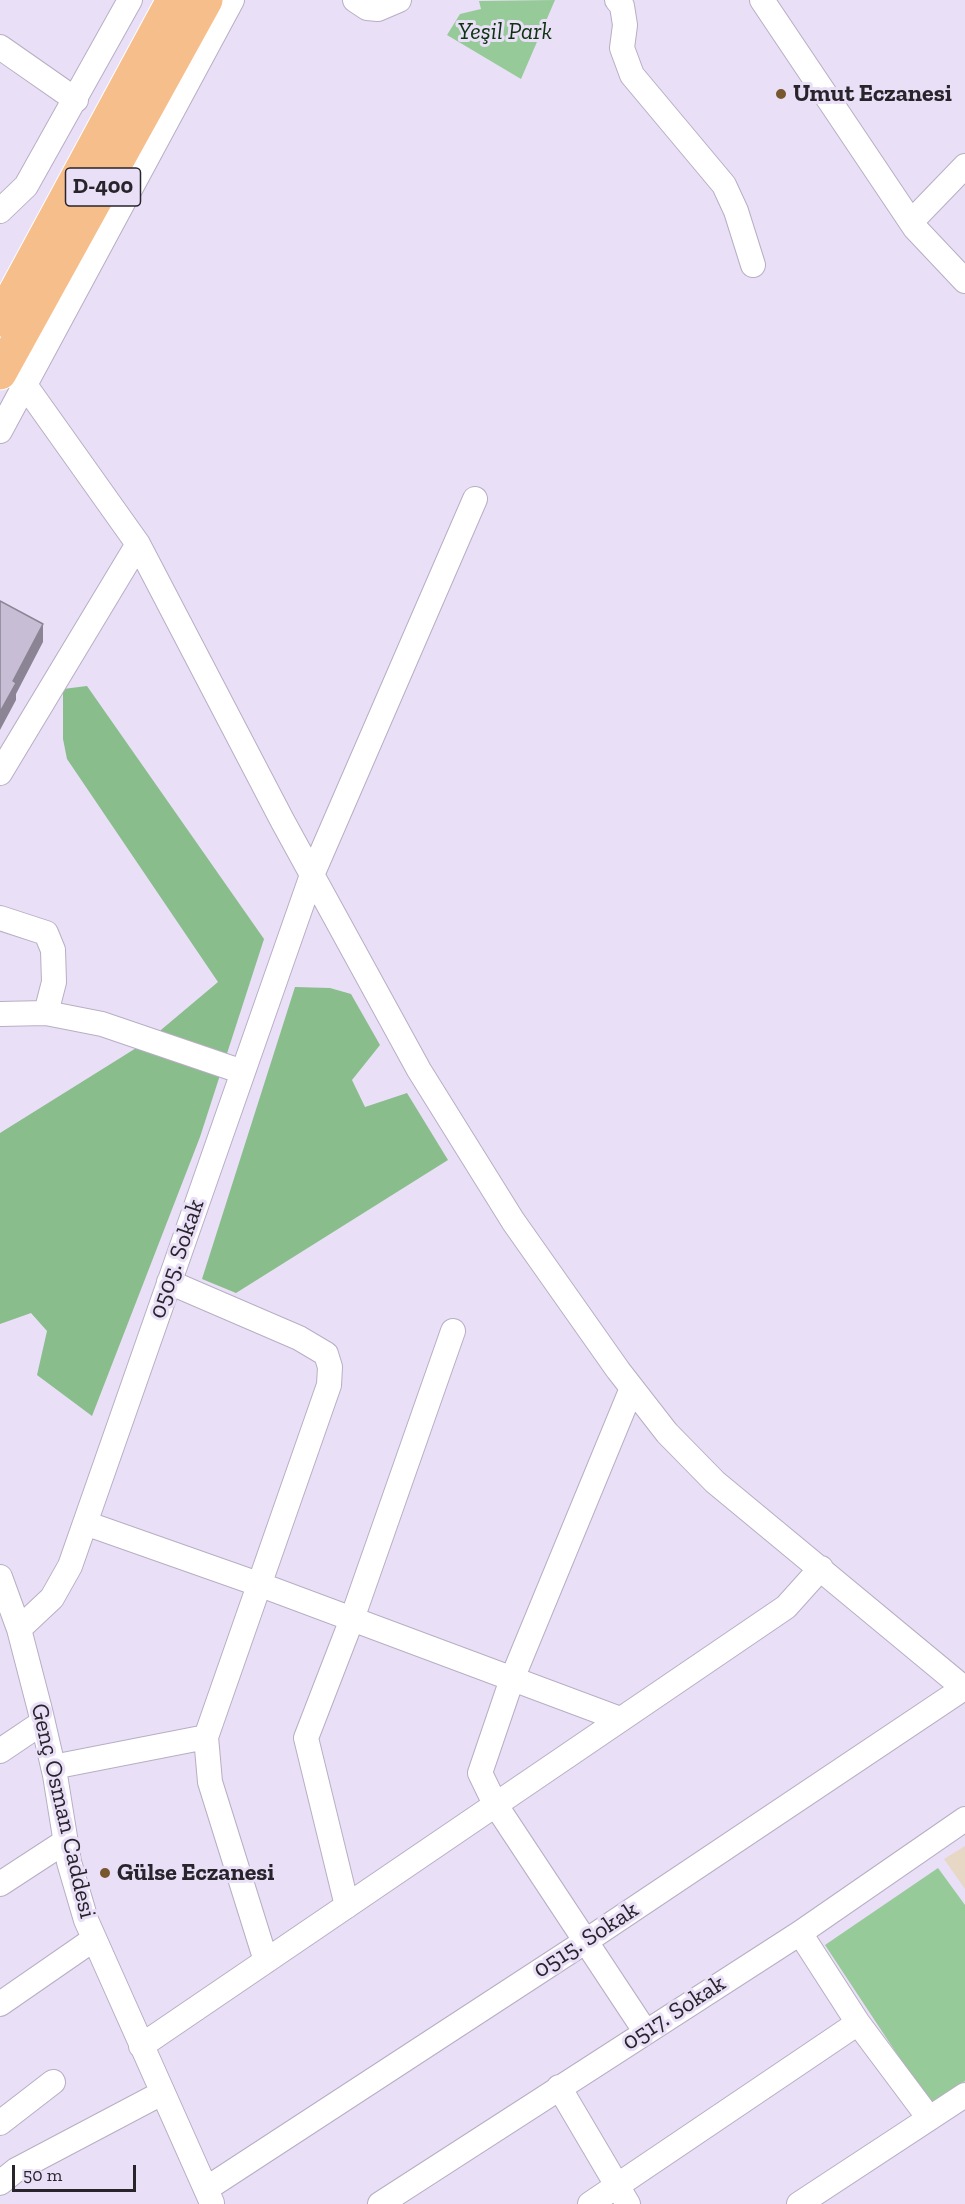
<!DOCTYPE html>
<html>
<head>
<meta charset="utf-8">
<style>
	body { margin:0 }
	#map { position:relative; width:965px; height:2204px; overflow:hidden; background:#e9dff6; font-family:"Zilla Slab",serif }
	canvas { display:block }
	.scale { position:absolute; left:12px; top:2165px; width:124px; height:27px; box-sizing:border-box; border:3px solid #28242c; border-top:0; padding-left:8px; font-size:18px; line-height:21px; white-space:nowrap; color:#28242c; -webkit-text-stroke:4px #e9dff6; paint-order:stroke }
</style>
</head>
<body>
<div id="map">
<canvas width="965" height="2204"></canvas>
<div class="scale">50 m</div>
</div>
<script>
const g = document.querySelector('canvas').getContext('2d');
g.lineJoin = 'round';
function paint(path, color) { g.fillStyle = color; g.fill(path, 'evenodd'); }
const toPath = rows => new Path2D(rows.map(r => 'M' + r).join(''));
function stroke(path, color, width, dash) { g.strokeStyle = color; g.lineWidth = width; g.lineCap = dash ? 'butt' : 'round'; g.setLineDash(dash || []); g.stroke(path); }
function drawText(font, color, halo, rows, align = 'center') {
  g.font = font + ' "Zilla Slab",serif'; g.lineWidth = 6; g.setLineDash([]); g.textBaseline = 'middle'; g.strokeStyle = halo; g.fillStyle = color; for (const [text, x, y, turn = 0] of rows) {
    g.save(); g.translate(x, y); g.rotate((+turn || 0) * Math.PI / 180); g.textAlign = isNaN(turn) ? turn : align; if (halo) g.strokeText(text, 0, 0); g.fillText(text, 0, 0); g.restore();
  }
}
paint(toPath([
	[965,1846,965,1889,944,1859]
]), '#e6d8c5');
paint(toPath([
	[555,0,521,79,447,35,460,14,481,9,479,1],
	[938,1868,965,1905,965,2081,930,2104,825,1945]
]), '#96ca98');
paint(toPath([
	[87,686,264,939,200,1137,92,1416,37,1375,47,1331,31,1313,0,1324,0,1133,149,1040,218,982,67,759,63,739,63,689],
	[295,987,330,988,351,994,380,1045,352,1080,365,1107,407,1093,448,1160,236,1293,202,1279]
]), '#89bd8b');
const minor = toPath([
	[355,0,367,8,378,9,399,0],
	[617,0,622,6,625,25,622,48,632,75,724,185,736,211,753,265],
	[762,0,915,228,965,281],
	[0,47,76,100],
	[0,211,26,186,130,0],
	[911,222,965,166],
	[0,365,25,385,138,544,282,820,419,1070,513,1221,618,1370,667,1433,715,1482,965,1689],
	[0,431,232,0],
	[0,773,138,544],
	[0,918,46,933,53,950,54,982,46,1013],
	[0,1014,46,1013,102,1024,243,1072],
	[169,1282,299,1338,326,1354,330,1367,329,1385,206,1737,210,1782,266,1961],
	[632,1388,512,1679,480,1773,495,1804,645,2031],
	[85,1523,261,1585,620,1719],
	[0,1577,19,1629,40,1710,55,1775,69,1862,86,1920,212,2203],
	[19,1629,52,1598,70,1566,312,875,475,499],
	[0,1751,43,1722],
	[53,1767,206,1737],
	[0,1884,66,1841],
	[347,1906,306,1738,352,1619,453,1331],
	[800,1933,858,2023,929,2118],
	[0,2004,94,1939],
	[141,2046,786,1607,821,1568],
	[559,2087,628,2204],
	[0,2123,53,2082],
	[0,2183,16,2170,162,2093],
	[206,2189,586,1941,964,1688],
	[380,2204,800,1933,965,1819],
	[590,2204,858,2023],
	[799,2204,965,2095]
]);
const highway = toPath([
	[0,320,173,0],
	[0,373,206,0]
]);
stroke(minor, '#b8aec4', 26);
stroke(highway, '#fff', 35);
stroke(minor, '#fff', 24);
stroke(highway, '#f6be8b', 33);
paint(toPath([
	[43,624,43,642,16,694,16,700,0,730,0,712,13,681]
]), '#8b8494');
const building = toPath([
	[0,601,43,624,13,681,16,683,0,712,0,601]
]);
paint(building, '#c7bdd4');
stroke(building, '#8b8494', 1.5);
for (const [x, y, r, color] of [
	[781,94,6,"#79572e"],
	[105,1873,6,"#79572e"]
]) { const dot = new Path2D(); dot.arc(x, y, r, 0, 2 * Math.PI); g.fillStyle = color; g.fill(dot); stroke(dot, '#e9dff6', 2); }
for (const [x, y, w] of [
	[103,187,75]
]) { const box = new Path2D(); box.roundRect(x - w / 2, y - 19, w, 38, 4.5); g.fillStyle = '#e9dff6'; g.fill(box); stroke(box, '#28242c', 1.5); }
drawText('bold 22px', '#28242c', null, [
	["D-400",103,187]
]);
drawText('italic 24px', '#0d3311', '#e9dff6', [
	["Yeşil Park",505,32]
]);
drawText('bold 24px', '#28242c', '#e9dff6', [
	["Umut Eczanesi",793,94],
	["Gülse Eczanesi",117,1873]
], 'left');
drawText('24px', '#28242c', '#e9dff6', [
	["0505. Sokak",177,1259,-71],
	["Genç Osman Caddesi",63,1811,77],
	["0515. Sokak",586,1940,-33],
	["0517. Sokak",674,2013,-33]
]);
</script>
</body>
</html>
